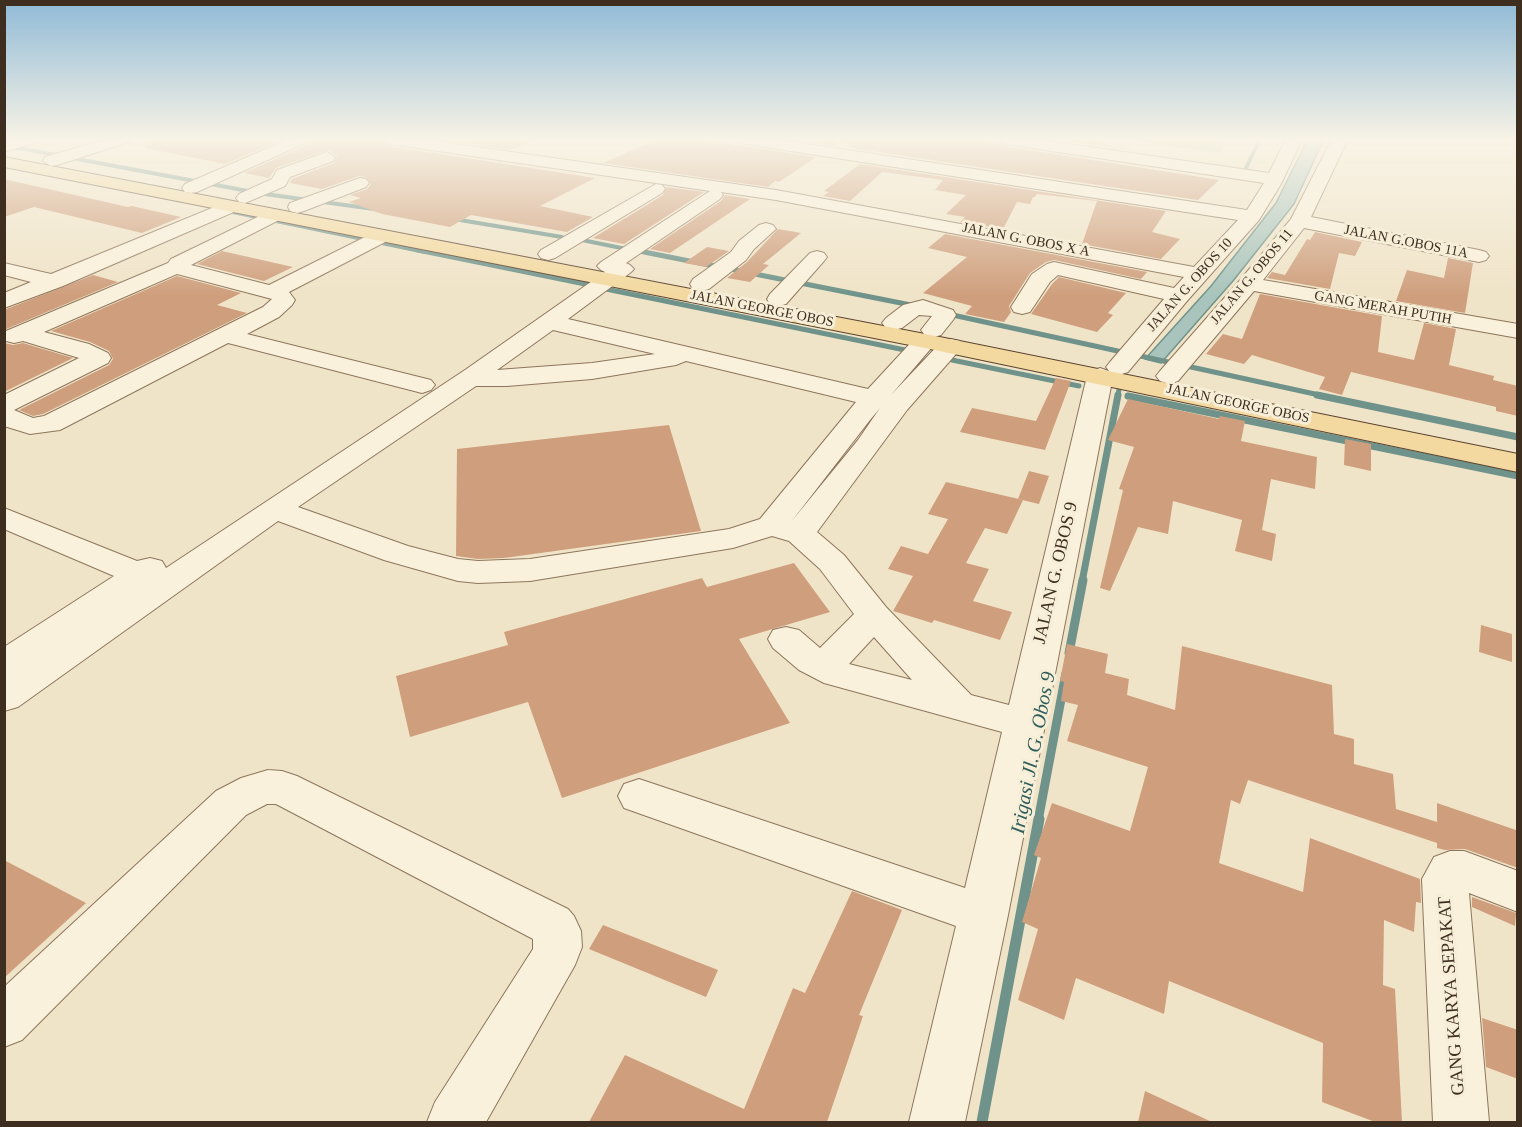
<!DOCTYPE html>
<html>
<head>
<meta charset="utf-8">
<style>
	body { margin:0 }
	#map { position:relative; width:1522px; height:1127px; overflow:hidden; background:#f0e4c8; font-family:"Times New Roman",serif }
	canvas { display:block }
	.frame { position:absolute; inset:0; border:6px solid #3d2e20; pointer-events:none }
</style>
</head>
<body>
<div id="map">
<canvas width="1522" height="1127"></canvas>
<div class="frame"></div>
</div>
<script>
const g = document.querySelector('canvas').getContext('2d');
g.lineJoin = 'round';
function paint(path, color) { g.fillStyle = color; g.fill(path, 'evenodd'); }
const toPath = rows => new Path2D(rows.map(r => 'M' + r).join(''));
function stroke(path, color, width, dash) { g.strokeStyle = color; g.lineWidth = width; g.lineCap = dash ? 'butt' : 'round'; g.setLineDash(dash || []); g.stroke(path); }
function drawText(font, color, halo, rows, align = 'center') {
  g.font = font + ' "Times New Roman",serif'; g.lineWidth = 6; g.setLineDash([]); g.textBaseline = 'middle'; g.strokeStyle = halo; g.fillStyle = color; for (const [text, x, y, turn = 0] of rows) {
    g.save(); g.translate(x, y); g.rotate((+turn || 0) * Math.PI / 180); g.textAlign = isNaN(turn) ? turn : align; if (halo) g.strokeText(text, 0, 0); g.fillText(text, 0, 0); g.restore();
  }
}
paint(toPath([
	[1142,139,1202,139,1226,142,1219,153,1140,142]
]), '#c9cf9b');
const water = toPath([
	[1308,139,1324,139,1294,204,1233,281,1161,363,1145,359,1211,286,1276,203,1308,139]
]);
paint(water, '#a9c4bc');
stroke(water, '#6f938a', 1.5);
stroke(toPath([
	[8,146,248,191],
	[1246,168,1260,139],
	[265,194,374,209],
	[223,210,363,239],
	[454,219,562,237],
	[582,240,641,252],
	[382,243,425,252]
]), '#6f938a', 4);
stroke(toPath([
	[418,250,590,285],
	[634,250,916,306],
	[606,289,905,350],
	[948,314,1324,396],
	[952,360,1079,386],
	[1118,396,1119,389]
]), '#6f938a', 5);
stroke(toPath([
	[1317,395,1518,437],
	[1128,396,1518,476],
	[1082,582,1118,395]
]), '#6f938a', 7);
stroke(toPath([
	[1069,653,1083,580],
	[1038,821,1066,673]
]), '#6f938a', 9);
stroke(toPath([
	[982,1122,1039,819]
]), '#6f938a', 11);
paint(toPath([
	[146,139,284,139,225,164,145,148],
	[311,139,380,139,390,146,595,178,540,206,593,217,567,232,471,215,450,227,382,214,349,202,361,198,350,195,367,189,371,184,366,177,359,176,322,189,290,183,292,179,334,163,337,156,328,150,276,168,269,178,244,173,308,144],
	[434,139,537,139,511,150],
	[658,139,697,139,816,157,779,182,775,181,768,187,603,163],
	[791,139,978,139,998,142,1005,146,1219,180,1198,200,851,148,844,139,834,146],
	[1048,139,1107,139,1102,144,1127,149],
	[860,164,1166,211,1152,232,1180,239,1161,259,1082,244,1097,201,1037,194,1035,197,1033,197,1030,204,1017,202,1003,229,960,222,965,217,946,214,966,195,935,190,943,180,882,172,850,201,823,196,829,192,824,191],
	[4,179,128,207,132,206,181,217,142,233,34,207,4,217],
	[666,187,704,192,624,244,593,238,663,195],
	[725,195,750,199,670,253,650,249,721,201],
	[778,229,801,233,763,264,769,265,750,282,727,278,747,262],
	[1315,232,1362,242,1355,256,1339,253,1330,289,1267,278,1272,272,1285,275,1307,239,1310,240],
	[945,234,1147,272,1141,279,1054,260,1046,262,1030,273,1009,306,1011,312,1004,322,965,314,972,306,923,293,967,257,928,248],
	[707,247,729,251,706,267,684,263],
	[222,251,293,267,264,281,197,264],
	[1448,258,1473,263,1465,313,1396,301,1407,270,1444,278],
	[93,275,118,282,4,330,4,310],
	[177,276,241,293,217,305,247,313,43,414,33,416,19,410,109,365,113,359,109,351,90,342,51,331],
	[1059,277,1126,293,1108,313,1113,315,1097,332,1031,314,1052,284],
	[1260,294,1382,316,1378,352,1414,360,1424,323,1456,329,1449,365,1494,376,1493,380,1518,386,1518,416,1496,411,1496,407,1351,372,1342,395,1319,389,1325,377,1252,355,1244,364,1206,354,1223,334,1242,339],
	[4,343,13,345,23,343,73,358,4,392],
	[1056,378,1071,381,1045,450,960,432,972,408,1036,421],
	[1128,399,1219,419,1220,416,1245,421,1241,441,1317,457,1315,489,1271,479,1262,530,1276,534,1272,561,1235,551,1242,520,1173,501,1168,534,1138,527,1110,591,1100,588,1123,490,1119,489,1134,447,1108,440],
	[669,425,701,531,504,558,478,559,456,556,457,449],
	[1345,439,1371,444,1371,471,1344,465],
	[1029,471,1049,476,1039,504,1018,499],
	[946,482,1023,500,1007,534,985,528,966,563,989,569,973,601,1012,612,1000,640,934,620,932,623,893,611,913,576,888,569,901,546,928,554,948,519,928,514],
	[794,563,830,612,739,639,790,723,562,798,528,702,410,737,396,676,508,645,504,632,702,578,707,587],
	[1481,625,1512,634,1512,662,1479,652],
	[1067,644,1108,654,1105,673,1129,679,1127,695,1175,710,1182,646,1332,685,1334,734,1354,739,1354,764,1393,774,1396,809,1437,822,1437,803,1516,830,1518,868,1465,849,1445,850,1437,848,1437,843,1248,780,1240,804,1231,800,1219,863,1303,892,1310,838,1420,879,1421,903,1416,902,1414,932,1384,920,1383,985,1395,989,1402,1122,1375,1122,1322,1102,1323,1043,1169,981,1164,1014,1076,978,1064,1020,1018,1000,1038,929,1022,922,1041,858,1034,855,1052,803,1130,831,1148,767,1067,741,1078,705,1061,701,1064,682,1060,681],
	[4,860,86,903,4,978],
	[852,891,902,910,859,1015,863,1016,827,1122,589,1122,625,1055,744,1109,793,988,805,993],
	[1472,897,1516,913,1515,926,1472,907],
	[603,925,718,970,706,997,589,949],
	[1482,1018,1518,1030,1518,1079,1486,1067],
	[1145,1091,1212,1122,1138,1122]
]), '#cf9f7d');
const minor = toPath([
	[16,139,40,139,38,142,4,152,4,142,16,139],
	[107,139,131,139,129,142,57,165,51,166,43,161,45,157,107,139],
	[289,139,309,139,307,142,197,192,191,193,185,192,182,188,185,184,289,139],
	[382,139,421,139,776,190,1194,267,1238,220,745,144,737,139,774,139,1247,210,1264,183,1005,144,997,139,1035,139,1269,173,1286,139,1302,139,1281,184,1259,220,1187,301,1128,372,1119,375,1110,372,1113,376,1008,915,965,1122,909,1122,956,926,624,808,618,796,624,784,639,779,965,888,1002,732,824,683,799,670,773,648,768,639,773,630,786,627,799,630,820,648,854,614,820,569,789,541,772,536,733,548,530,581,478,583,458,581,384,560,278,521,18,707,4,711,4,647,114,576,4,529,4,508,137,561,150,558,162,561,166,568,465,370,605,272,601,270,597,266,601,262,710,191,390,144,382,139],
	[721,192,776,200,1184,277,1174,288,1054,262,1047,264,1032,274,1011,307,1014,312,1022,314,1030,312,1050,282,1058,275,1164,299,1110,362,1106,367,1109,371,1100,368,1091,371,1087,376,1009,705,971,695,886,607,844,555,817,532,907,410,963,346,960,341,951,339,942,341,891,395,933,346,937,341,934,337,941,335,953,320,956,315,953,310,923,300,903,305,886,318,882,323,886,328,894,330,902,328,919,315,932,316,921,330,924,334,917,336,868,389,568,319,630,273,634,269,630,265,626,263,720,199,723,195,721,192],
	[553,330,655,354,592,363,497,370,553,330],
	[686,361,856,402,760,519,729,529,530,559,478,561,458,559,408,546,298,507,476,386,507,386,592,379,676,365,686,361],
	[880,408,858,440,791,522,870,420,880,408],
	[874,637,912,680,849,664,874,637],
	[1332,139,1348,139,1311,217,1479,250,1486,252,1489,256,1486,260,1479,262,1304,228,1263,280,1518,324,1518,338,1254,291,1178,381,1169,384,1160,381,1156,376,1160,371,1241,279,1291,219,1332,139],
	[327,152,335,157,333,161,290,177,285,186,245,203,239,202,236,198,239,194,272,179,277,170,327,152],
	[360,178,366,179,369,183,366,187,304,211,297,213,290,211,288,207,290,203,360,178],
	[656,184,662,185,665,189,662,193,555,258,548,260,541,258,538,254,541,250,656,184],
	[229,201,236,203,238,207,236,211,63,286,4,308,4,293,31,282,4,275,4,263,51,274,229,201],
	[272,210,279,212,281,216,279,220,191,265,269,285,375,232,389,232,392,236,389,240,289,292,295,300,292,305,279,317,247,334,431,380,435,385,431,390,422,393,228,343,60,430,30,434,4,426,4,395,79,358,23,341,14,343,6,341,6,331,168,263,171,259,272,210],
	[177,274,272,299,263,307,44,416,33,418,14,410,108,363,111,358,108,353,89,344,44,332,177,274],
	[766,223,773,225,776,229,754,249,746,260,709,289,701,291,693,289,690,284,693,279,731,252,739,241,759,225,766,223],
	[817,251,824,253,827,257,824,261,786,304,778,306,770,304,767,299,770,294,810,253,817,251],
	[268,770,282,771,297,776,568,909,574,916,581,931,582,947,575,965,486,1122,427,1122,435,1102,533,949,533,939,276,804,267,804,246,815,22,1040,4,1047,4,987,216,791,241,778,268,770],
	[1450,851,1464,851,1518,871,1518,912,1469,893,1489,1122,1433,1122,1422,879,1434,857,1450,851]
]);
const major = toPath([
	[4,157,925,334,1518,454,1518,472,925,348,4,167,4,157]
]);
stroke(minor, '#8d765c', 2);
stroke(major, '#5b4430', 2);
paint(minor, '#faf1dc');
paint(major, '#f3d9a0');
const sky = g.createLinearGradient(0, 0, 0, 296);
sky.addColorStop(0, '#8fbad6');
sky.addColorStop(0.47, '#f8f3e6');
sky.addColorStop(1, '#f8f3e600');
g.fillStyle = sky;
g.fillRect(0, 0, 1522, 296);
drawText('14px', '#3d2e20', '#f7eed8', [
	["JALAN G. OBOS X A",1026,240,11],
	["JALAN G.OBOS 11A",1406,242,11],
	["JALAN G. OBOS 11",1252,277,-50],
	["JALAN G. OBOS 10",1190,285,-48],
	["GANG MERAH PUTIH",1383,308,10],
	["JALAN GEORGE OBOS",762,309,11],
	["JALAN GEORGE OBOS",1238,404,12]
]);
drawText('18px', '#3d2e20', '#f7eed8', [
	["JALAN G. OBOS 9",1056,573,-77],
	["GANG KARYA SEPAKAT",1452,996,-94]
]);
drawText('italic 20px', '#2f5d5a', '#f7eed8', [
	["Irigasi Jl. G. Obos 9",1034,753,-79]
]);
</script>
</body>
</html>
